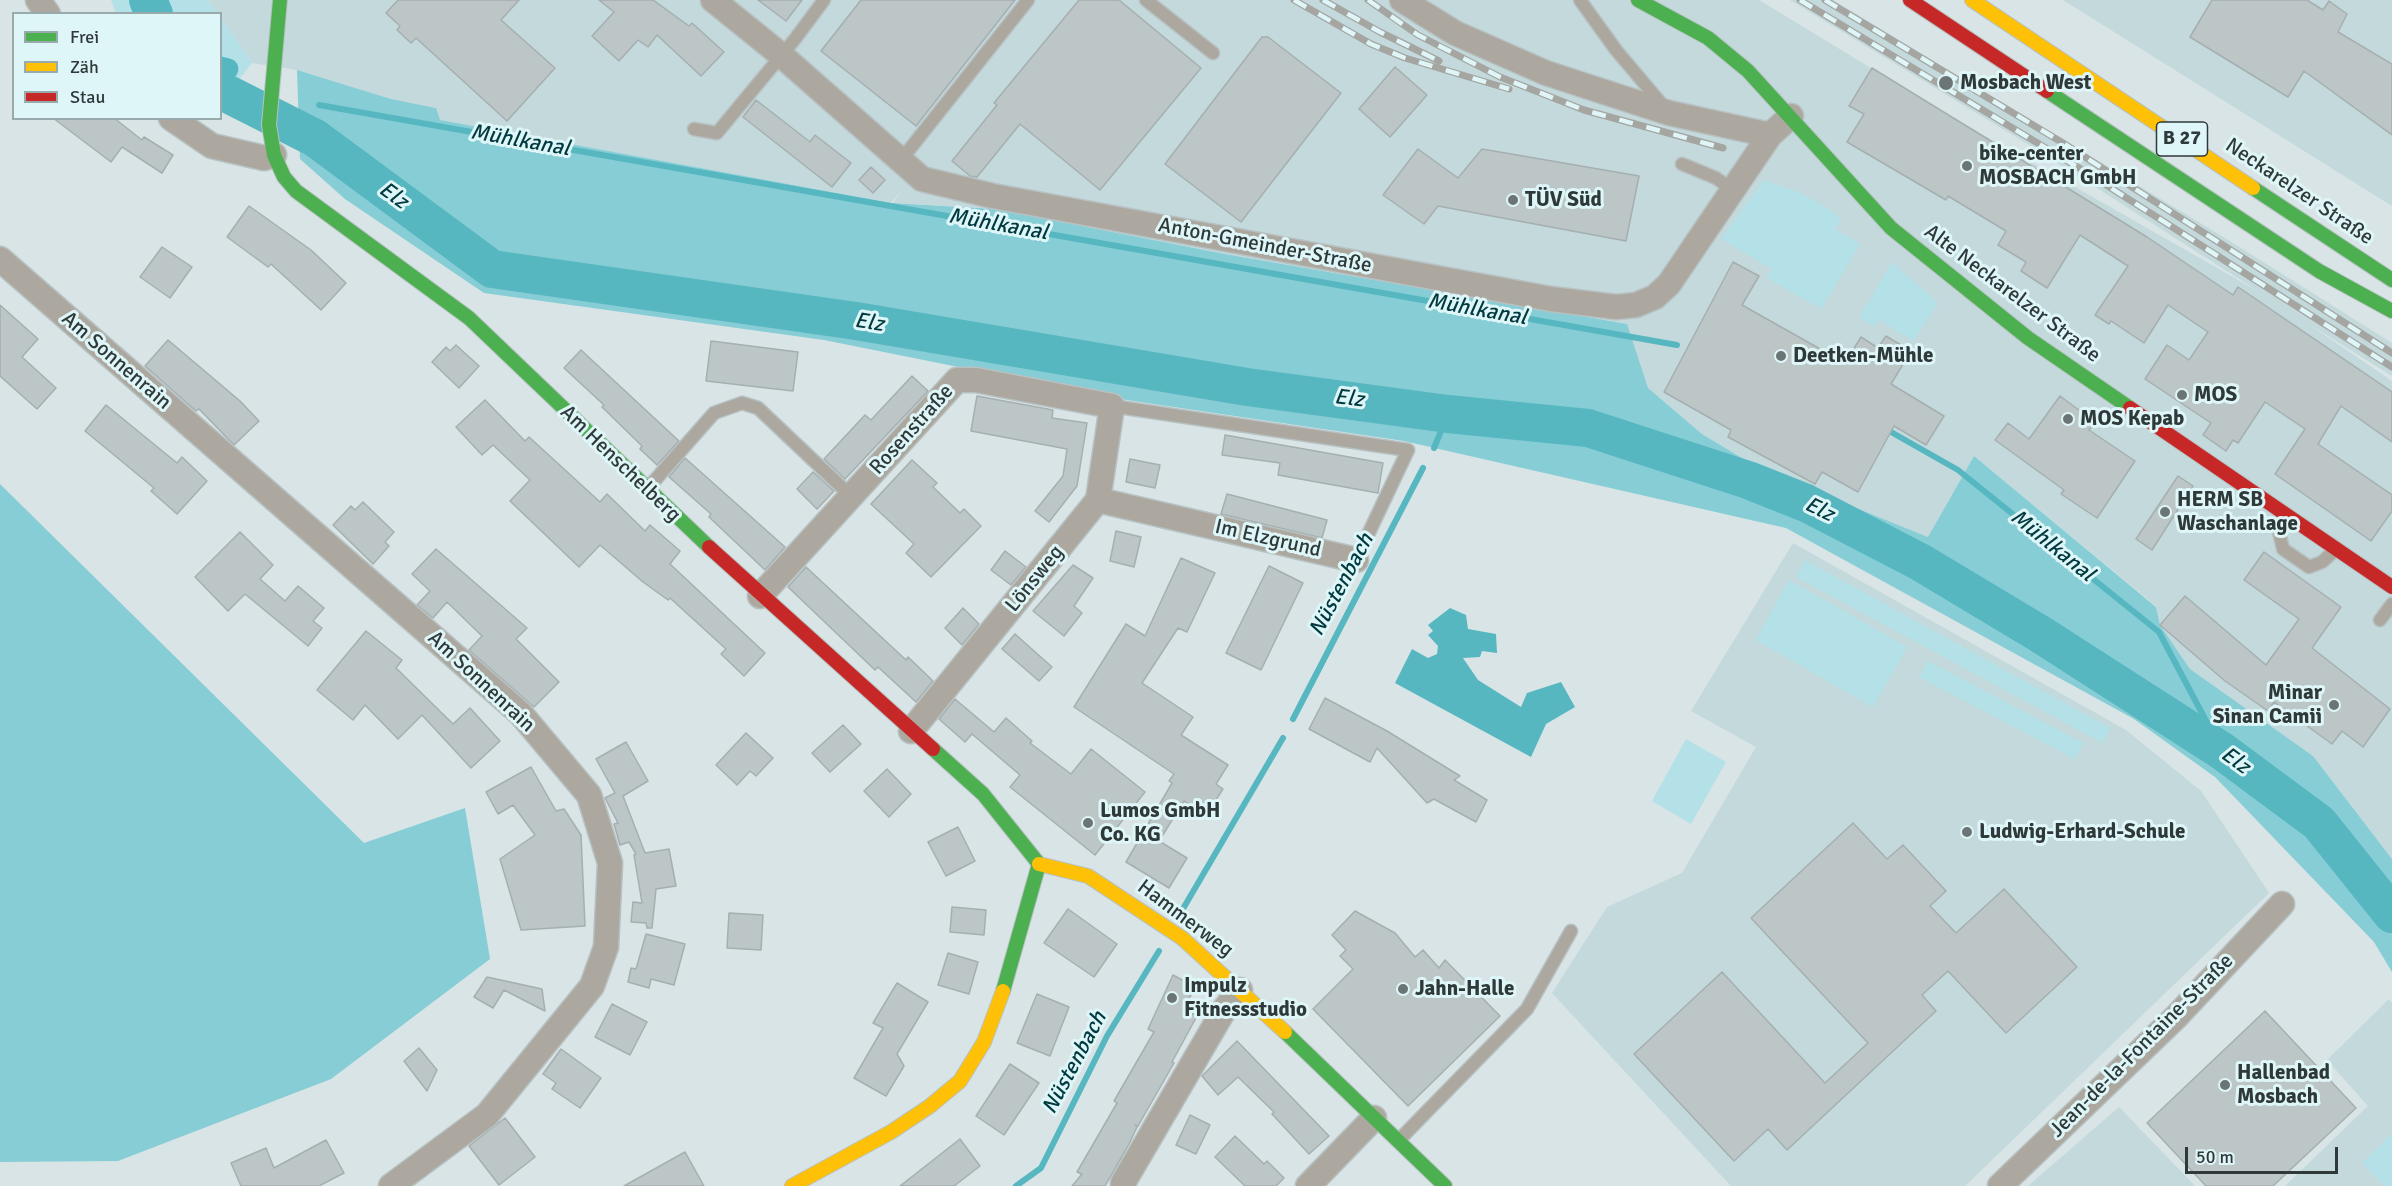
<!DOCTYPE html>
<html>
<head>
<meta charset="utf-8">
<style>
	body { margin:0 }
	#map { position:relative; width:2392px; height:1186px; overflow:hidden; background:#d8e4e5; font-family:Signika,sans-serif }
	canvas { display:block }
	.legend { position:absolute; left:12px; top:12px; width:210px; height:108px; box-sizing:border-box; background:#dff6f8; border:2px solid #99aaac; margin:0; padding:8px 10px; list-style:none; font-size:18px; color:#30393a }
	.legend li { display:flex; align-items:center; gap:12px; height:30px }
	.legend b { width:30px; border:2px solid #99aaac }
	.scale { position:absolute; left:2185px; top:1147px; width:153px; height:27px; box-sizing:border-box; border:3px solid #30393a; border-top:0; padding-left:8px; font-size:18px; line-height:21px; white-space:nowrap; color:#30393a; -webkit-text-stroke:4px #dff6f8; paint-order:stroke }
</style>
</head>
<body>
<div id="map">
<canvas width="2392" height="1186"></canvas>
<ul class="legend">
<li><b style="height:8px;background:#4caf50"></b>Frei</li>
<li><b style="height:8px;background:#ffc107"></b>Zäh</li>
<li><b style="height:8px;background:#c62828"></b>Stau</li>
</ul>
<div class="scale">50 m</div>
</div>
<script>
const g = document.querySelector('canvas').getContext('2d');
g.lineJoin = 'round';
function paint(path, color) { g.fillStyle = color; g.fill(path, 'evenodd'); }
const toPath = rows => new Path2D(rows.map(r => 'M' + r).join(''));
function stroke(path, color, width, dash) { g.strokeStyle = color; g.lineWidth = width; g.lineCap = dash ? 'butt' : 'round'; g.setLineDash(dash || []); g.stroke(path); }
function drawText(font, color, halo, rows, align = 'center') {
  g.font = font + ' Signika,sans-serif'; g.lineWidth = 6; g.setLineDash([]); g.textBaseline = 'middle'; g.strokeStyle = halo; g.fillStyle = color; for (const [text, x, y, turn = 0] of rows) {
    g.save(); g.translate(x, y); g.rotate((+turn || 0) * Math.PI / 180); g.textAlign = isNaN(turn) ? turn : align; if (halo) g.strokeText(text, 0, 0); g.fillText(text, 0, 0); g.restore();
  }
}
paint(toPath([
	[208,0,1759,0,1940,110,2261,293,2039,151,1790,0,1833,0,2225,238,2392,343,2392,376,2304,321,2392,381,2392,859,2313,756,2190,669,2160,625,2156,606,1974,456,1928,537,1762,470,1702,434,1648,388,1626,324,1225,254,995,209,893,203,904,188,891,203,439,120,436,108,391,99,297,70,252,63,221,18,220,14,217,13],
	[2063,0,2392,0,2392,206],
	[1793,543,2126,730,2201,791,2269,893,1965,1186,1731,1186,1552,993,1607,907,1682,873,1756,747,1691,711],
	[2389,999,2392,1003,2392,1186,2285,1186,2368,1106,2327,1060],
	[2119,1107,2195,1186,2028,1186]
]), '#c3d9dc');
paint(toPath([
	[111,0,208,0,217,13,116,13],
	[221,18,252,63,221,103,220,103],
	[1764,180,1800,193,1829,209,1841,218,1835,229,1860,244,1821,309,1767,278,1772,269,1721,239],
	[1892,262,1938,303,1913,341,1879,320,1874,327,1859,318],
	[1805,560,2110,728,2103,743,1796,577],
	[1789,580,1907,647,1873,707,1756,640],
	[1928,661,2083,743,2075,759,1919,677],
	[1686,739,1726,762,1691,824,1652,801],
	[2392,1134,2392,1186,2385,1186,2362,1163]
]), '#b3e1e7');
paint(toPath([
	[297,70,391,99,436,108,440,120,891,203,995,209,1225,254,1627,324,1648,388,1702,434,1762,470,1928,537,1974,456,2156,607,2160,625,2190,669,2313,756,2392,859,2392,972,2374,942,2215,777,2134,719,1786,528,1404,441,1113,398,824,340,484,293,345,199,300,159],
	[0,484,364,843,465,808,490,959,331,1079,118,1161,0,1162]
]), '#86cdd6');
paint(toPath([
	[1450,608,1466,615,1468,629,1496,634,1497,653,1482,651,1480,657,1463,658,1478,680,1521,707,1527,693,1561,682,1575,707,1546,724,1531,757,1395,683,1412,649,1428,658,1437,654,1438,646,1428,635,1433,631,1428,625]
]), '#57b7c1');
stroke(toPath([
	[319,105,1677,345],
	[1884,428,1958,470,2159,632,2222,751],
	[1434,448,1448,414],
	[1293,719,1423,468],
	[1177,919,1283,738],
	[1016,1186,1041,1168,1107,1036,1159,951]
]), '#57b7c1', 6);
stroke(toPath([
	[220,67,228,69]
]), '#57b7c1', 21);
stroke(toPath([
	[148,0,154,14],
	[220,90,315,138,492,269,856,321,1247,387,1448,414,1588,428,1748,480,1806,503,1920,562,2040,634,2222,751,2319,823,2392,914]
]), '#57b7c1', 38);
const building = toPath([
	[398,0,519,0,501,20,555,68,507,121,416,38,411,43,397,30,400,26,386,13,398,0],
	[599,0,653,0,689,26,692,23,724,52,701,76,657,35,648,47,638,40,619,61,592,36,614,12,599,0],
	[758,0,802,0,786,21,758,0],
	[861,0,1015,0,916,126,821,51,861,0],
	[1079,0,1119,0,1201,68,1100,190,1020,124,977,177,970,176,952,161,997,105,994,103,1079,0],
	[2212,0,2307,0,2323,10,2329,1,2347,14,2338,32,2392,64,2392,135,2304,71,2288,97,2190,37,2212,0],
	[1262,37,1268,37,1341,93,1241,222,1165,164,1262,37],
	[1395,67,1427,95,1390,137,1359,109,1395,67],
	[1872,68,2147,237,2233,295,2238,287,2392,392,2392,442,2341,406,2318,444,2392,495,2392,511,2371,541,2275,474,2305,429,2265,402,2238,443,2233,440,2226,451,2203,435,2211,423,2145,379,2167,345,2189,360,2208,332,2168,305,2144,343,2111,321,2109,324,2095,315,2128,266,2080,235,2047,288,2021,271,2026,262,1998,245,2006,231,1948,196,1946,200,1847,142,1864,114,1849,106,1872,68],
	[756,100,810,142,815,135,851,163,832,187,743,117,756,100],
	[53,118,114,118,142,140,144,137,173,155,162,173,122,147,111,162,53,118],
	[1418,149,1458,178,1482,149,1639,176,1626,241,1438,206,1424,224,1383,195,1418,149],
	[871,167,885,180,873,193,859,180,871,167],
	[249,206,311,250,346,283,321,310,271,264,268,267,227,237,249,206],
	[162,247,192,267,170,298,140,277,162,247],
	[1733,262,1759,276,1742,305,1845,363,1861,337,1878,348,1886,336,1911,351,1891,384,1944,416,1926,445,1894,426,1858,492,1822,472,1815,484,1728,437,1731,430,1664,392,1733,262],
	[0,305,38,339,22,357,56,388,37,409,0,376,0,305],
	[168,340,240,401,259,421,234,445,199,409,196,411,145,366,168,340],
	[711,341,798,352,793,391,706,381,711,341],
	[456,345,479,366,459,388,432,362,446,347,450,351,456,345],
	[581,350,679,441,657,465,640,449,642,446,602,407,604,405,564,368,581,350],
	[912,376,928,391,845,479,824,459,865,415,871,420,912,376],
	[977,396,1053,410,1052,418,1087,423,1077,486,1049,522,1035,511,1063,476,1067,449,971,431,977,396],
	[2060,396,2095,422,2089,430,2135,461,2097,518,2061,494,2064,490,1995,440,2008,423,2029,439,2060,396],
	[485,400,525,441,529,437,600,502,607,494,645,531,650,525,680,551,670,564,765,653,744,676,721,654,726,649,670,598,668,600,643,582,600,545,579,567,510,501,530,480,493,445,482,455,456,427,485,400],
	[106,405,177,463,182,457,207,481,177,514,151,491,154,488,85,431,106,405],
	[1225,435,1383,463,1378,493,1278,475,1280,463,1222,455,1225,435],
	[685,458,785,547,765,570,709,517,711,514,669,477,685,458],
	[1130,459,1160,465,1155,488,1126,482,1130,459],
	[912,460,937,483,933,487,960,513,964,509,981,526,931,577,906,553,914,544,871,504,912,460],
	[813,472,834,491,817,509,797,489,813,472],
	[2178,476,2193,486,2152,550,2136,539,2178,476],
	[1227,494,1327,520,1322,538,1221,514,1227,494],
	[363,502,394,532,385,542,389,546,373,564,333,525,351,506,355,510,363,502],
	[1116,531,1141,537,1134,567,1110,561,1116,531],
	[240,532,273,565,260,579,285,601,298,586,324,608,313,621,322,628,308,646,245,594,228,611,195,577,240,532],
	[436,549,527,628,516,639,559,682,534,707,469,650,482,636,447,602,433,618,417,605,430,591,412,574,436,549],
	[1005,551,1026,567,1011,585,991,570,1005,551],
	[2264,552,2341,607,2312,648,2390,709,2363,747,2342,731,2332,744,2274,702,2268,711,2225,681,2160,625,2185,596,2266,665,2299,619,2244,580,2264,552],
	[1181,558,1215,573,1187,632,1178,628,1142,683,1193,717,1181,735,1228,765,1216,784,1223,789,1206,815,1184,801,1159,841,1187,858,1169,888,1126,862,1172,783,1169,781,1174,774,1074,707,1126,624,1145,636,1181,558],
	[1073,565,1093,578,1074,606,1082,613,1064,636,1033,611,1073,565],
	[1269,566,1303,583,1261,670,1226,653,1269,566],
	[806,567,906,660,908,657,933,681,916,702,878,667,875,670,788,587,806,567],
	[963,608,979,624,962,645,945,628,963,608],
	[366,631,402,660,396,668,453,724,470,708,500,741,471,768,422,715,398,739,365,705,353,720,317,690,366,631],
	[1015,634,1052,667,1039,681,1002,649,1015,634],
	[1325,698,1387,731,1460,776,1454,780,1487,800,1476,822,1434,799,1427,803,1377,748,1370,762,1309,729,1325,698],
	[955,699,994,732,1006,718,1032,741,1030,743,1071,774,1091,749,1145,792,1095,855,1010,787,1020,775,972,734,965,742,939,719,955,699],
	[843,725,861,744,830,772,812,753,843,725],
	[746,733,773,758,756,776,750,771,737,785,716,765,746,733],
	[626,742,648,781,623,796,645,853,669,849,676,886,656,889,652,928,647,928,646,923,631,922,633,902,642,903,634,855,636,854,629,842,620,845,614,824,618,823,605,798,615,793,596,759,626,742],
	[531,767,556,811,564,809,581,835,585,926,521,930,500,859,535,835,513,805,498,814,486,792,531,767],
	[887,769,911,794,889,817,864,791,887,769],
	[1853,823,1887,859,1903,845,1946,891,1930,906,1956,933,2004,889,2077,967,2006,1033,1948,971,1922,995,1936,1011,1787,1150,1768,1129,1734,1161,1634,1054,1722,972,1825,1083,1868,1043,1751,918,1853,823],
	[958,827,975,861,946,876,928,842,958,827],
	[952,907,986,910,984,935,950,932,952,907],
	[1068,909,1117,944,1094,977,1044,943,1068,909],
	[1355,911,1395,933,1415,957,1423,950,1439,968,1445,960,1500,1016,1408,1106,1313,1009,1353,969,1340,956,1346,950,1332,935,1355,911],
	[729,913,763,915,761,950,727,948,729,913],
	[646,934,685,944,674,985,651,979,649,988,628,982,631,968,636,969,646,934],
	[948,953,978,962,969,994,938,985,948,953],
	[1173,975,1195,987,1184,1009,1197,1016,1172,1062,1174,1063,1138,1126,1135,1125,1137,1127,1129,1144,1105,1186,1072,1186,1082,1174,1077,1172,1117,1103,1114,1101,1154,1032,1148,1029,1173,975],
	[487,977,542,989,545,1011,504,990,493,1008,474,997,487,977],
	[897,983,928,1002,897,1054,904,1066,886,1096,854,1078,883,1028,873,1023,897,983],
	[1037,994,1069,1007,1050,1056,1017,1043,1037,994],
	[612,1004,647,1022,630,1055,595,1037,612,1004],
	[2265,1011,2356,1108,2273,1186,2206,1186,2147,1123,2265,1011],
	[1237,1041,1329,1136,1309,1154,1272,1114,1274,1112,1238,1077,1218,1095,1202,1076,1237,1041],
	[419,1048,437,1070,427,1091,404,1061,419,1048],
	[561,1049,601,1078,580,1108,552,1089,556,1083,543,1074,561,1049],
	[1010,1064,1039,1083,1004,1135,976,1116,1010,1064],
	[1190,1115,1210,1125,1196,1154,1176,1145,1190,1115],
	[505,1118,535,1157,499,1185,469,1146,505,1118],
	[1235,1136,1264,1164,1267,1161,1284,1178,1276,1186,1245,1186,1215,1157,1235,1136],
	[960,1139,980,1166,954,1186,900,1186,960,1139],
	[326,1140,344,1173,319,1186,241,1186,231,1163,266,1148,274,1168,326,1140],
	[685,1152,704,1186,624,1186,685,1152]
]);
paint(building, '#bcc6c7');
stroke(building, '#a5afb0', 1.5);
const lane = toPath([
	[1146,0,1213,53],
	[1580,0,1616,50,1665,108],
	[694,129,717,133,795,39,824,0],
	[901,160,1028,0],
	[1682,164,1716,178,1734,191],
	[1112,406,1408,450,1356,560],
	[648,488,714,413,742,403,758,408,851,496],
	[2287,516,2279,532,2283,549,2309,567,2322,562,2335,550],
	[2380,620,2392,604],
	[1399,1140,1527,1009,1571,931]
]);
const street = toPath([
	[38,0,48,14],
	[713,0,781,55,922,179,993,196,1551,299,1616,307,1636,305,1655,297,1669,284,1770,135,1791,116],
	[1402,0,1455,33,1546,73,1669,113,1770,135],
	[171,118,212,146,264,158,274,155],
	[0,259,520,713,589,795,610,863,606,947,592,986,487,1115,391,1186],
	[1098,500,1356,560],
	[760,596,957,380,976,380,1112,406,1098,500,911,731],
	[1123,1186,1123,1183,1224,1010,1240,990],
	[1308,1186,1374,1118],
	[2000,1186,2176,1017,2282,904]
]);
const fast = toPath([
	[280,0,269,125,274,155,284,177,296,191,469,318,709,547],
	[1638,0,1708,38,1748,71,1891,228,2028,338,2130,408],
	[2047,91,2319,271,2392,311],
	[2253,188,2392,280],
	[933,749,983,794,1039,864],
	[1003,991,1039,864],
	[1285,1032,1445,1186]
]);
const slow = toPath([
	[1972,0,2253,188],
	[1039,864,1088,876,1182,938,1285,1032],
	[792,1186,891,1132,930,1106,960,1081,984,1042,1003,991]
]);
const jam = toPath([
	[1910,0,2047,91],
	[2130,408,2392,587],
	[709,547,933,749]
]);
stroke(lane, '#b7c1c2', 15);
stroke(street, '#b7c1c2', 27);
stroke(fast, '#b7c1c2', 16);
stroke(slow, '#b7c1c2', 16);
stroke(jam, '#b7c1c2', 16);
stroke(lane, '#aca89f', 12);
stroke(street, '#aca89f', 24);
stroke(fast, '#4caf50', 14);
stroke(slow, '#ffc107', 14);
stroke(jam, '#c62828', 14);
const rail = toPath([
	[1294,0,1371,44,1405,58,1509,89],
	[1323,0,1380,32,1439,61],
	[1368,0,1418,35,1500,77,1584,110,1723,148],
	[1800,0,2089,174,2392,367],
	[1825,0,2063,143,2392,353]
]);
stroke(rail, '#a5a5a1', 7);
stroke(rail, '#dff6f8', 4.5, [14]);
for (const [x, y, r, color] of [
	[1946,83,8,"#6b7576"],
	[1967,166,6,"#6b7576"],
	[1513,200,6,"#6b7576"],
	[1781,356,6,"#6b7576"],
	[2182,395,6,"#6b7576"],
	[2068,419,6,"#6b7576"],
	[2165,512,6,"#6b7576"],
	[2334,705,6,"#6b7576"],
	[1088,823,6,"#6b7576"],
	[1967,832,6,"#6b7576"],
	[1403,989,6,"#6b7576"],
	[1172,998,6,"#6b7576"],
	[2225,1085,6,"#6b7576"]
]) { const dot = new Path2D(); dot.arc(x, y, r, 0, 2 * Math.PI); g.fillStyle = color; g.fill(dot); stroke(dot, '#dff6f8', 2); }
for (const [x, y, w] of [
	[2182,139,51]
]) { const box = new Path2D(); box.roundRect(x - w / 2, y - 17, w, 34, 4.5); g.fillStyle = '#dff6f8'; g.fill(box); stroke(box, '#30393a', 1.5); }
drawText('bold 20px', '#30393a', null, [
	["B 27",2182,139]
]);
drawText('bold 21px', '#30393a', '#dff6f8', [
	["Mosbach West",1960,83],
	["bike-center",1979,154],
	["MOSBACH GmbH",1979,178],
	["TÜV Süd",1525,200],
	["Deetken-Mühle",1793,356],
	["MOS",2194,395],
	["MOS Kepab",2080,419],
	["HERM SB",2177,500],
	["Waschanlage",2177,524],
	["Minar",2322,693,"right"],
	["Sinan Camii",2322,717,"right"],
	["Lumos GmbH",1100,811],
	["Co. KG",1100,835],
	["Ludwig-Erhard-Schule",1979,832],
	["Impulz",1184,986],
	["Fitnessstudio",1184,1010],
	["Jahn-Halle",1415,989],
	["Hallenbad",2237,1073],
	["Mosbach",2237,1097]
], 'left');
drawText('21px', '#30393a', '#dff6f8', [
	["Neckarelzer Straße",2299,192,34],
	["Anton-Gmeinder-Straße",1265,246,11],
	["Alte Neckarelzer Straße",2012,294,37],
	["Am Sonnenrain",116,361,41],
	["Rosenstraße",912,430,-48],
	["Am Henschelberg",620,464,44],
	["Im Elzgrund",1268,539,13],
	["Lönsweg",1035,579,-51],
	["Am Sonnenrain",481,682,43],
	["Hammerweg",1185,919,37],
	["Jean-de-la-Fontaine-Straße",2142,1046,-45]
]);
drawText('italic 22px', '#003a40', '#dff6f8', [
	["Mühlkanal",520,141,10],
	["Elz",393,196,36],
	["Mühlkanal",998,225,10],
	["Mühlkanal",1477,310,10],
	["Elz",869,323,9],
	["Elz",1349,399,7],
	["Elz",1819,510,26],
	["Mühlkanal",2052,546,39],
	["Nüstenbach",1342,585,-62],
	["Elz",2235,761,36],
	["Nüstenbach",1075,1063,-62]
]);
</script>
</body>
</html>
